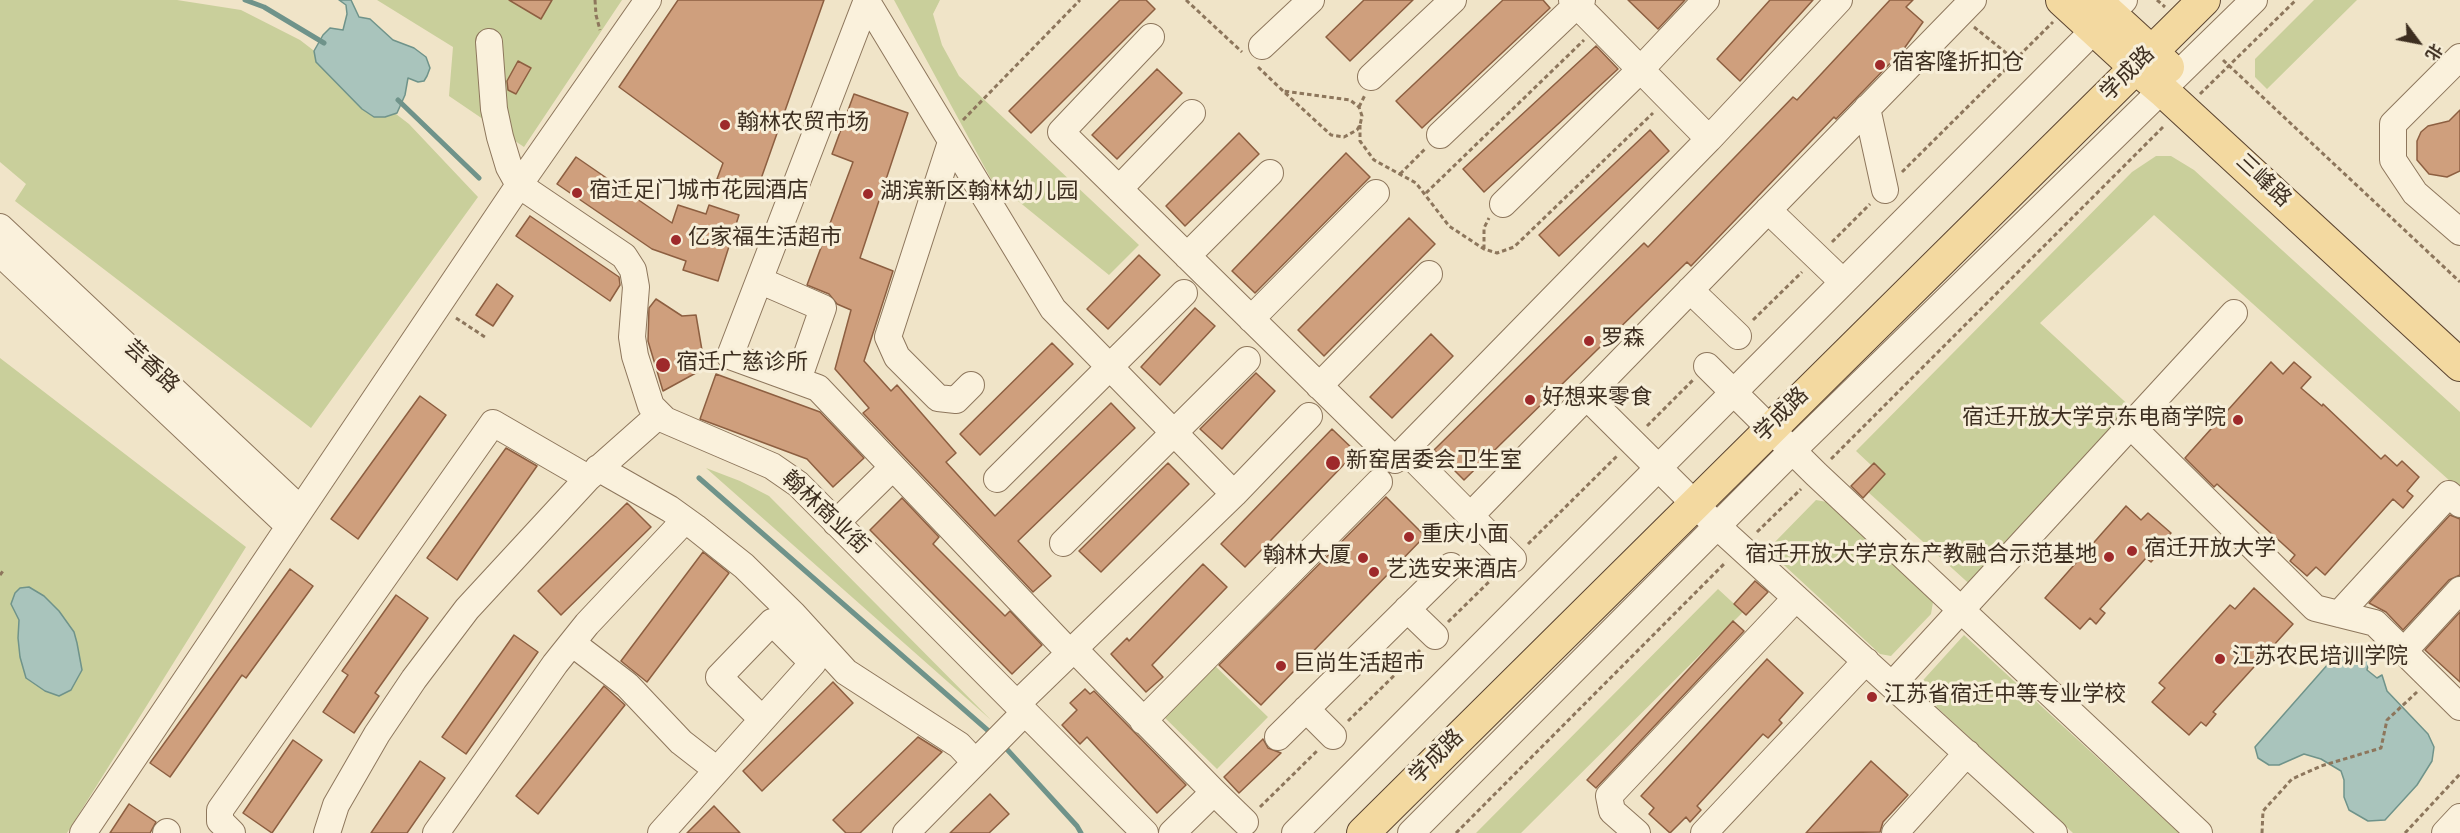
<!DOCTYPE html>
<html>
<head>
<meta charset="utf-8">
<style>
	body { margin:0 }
	#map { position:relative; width:2460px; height:833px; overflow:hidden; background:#f0e4c8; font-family:Spectral,"Noto Sans SC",serif }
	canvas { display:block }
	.north { position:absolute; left:2388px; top:12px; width:60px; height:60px; -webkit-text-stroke:4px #f7eed8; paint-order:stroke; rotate:122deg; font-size:16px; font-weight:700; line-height:24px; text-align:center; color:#3d2e20 }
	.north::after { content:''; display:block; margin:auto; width:21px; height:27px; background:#3d2e20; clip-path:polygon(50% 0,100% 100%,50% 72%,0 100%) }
</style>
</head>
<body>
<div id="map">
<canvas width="2460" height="833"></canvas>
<div class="north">北</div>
</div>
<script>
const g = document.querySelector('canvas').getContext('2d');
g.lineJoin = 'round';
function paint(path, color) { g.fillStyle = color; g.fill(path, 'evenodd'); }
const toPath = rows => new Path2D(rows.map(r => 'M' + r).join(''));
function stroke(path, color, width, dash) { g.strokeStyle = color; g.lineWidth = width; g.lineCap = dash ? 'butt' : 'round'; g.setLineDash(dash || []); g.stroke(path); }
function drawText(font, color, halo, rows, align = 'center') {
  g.font = font + ' Spectral,"Noto Sans SC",serif'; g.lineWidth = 6; g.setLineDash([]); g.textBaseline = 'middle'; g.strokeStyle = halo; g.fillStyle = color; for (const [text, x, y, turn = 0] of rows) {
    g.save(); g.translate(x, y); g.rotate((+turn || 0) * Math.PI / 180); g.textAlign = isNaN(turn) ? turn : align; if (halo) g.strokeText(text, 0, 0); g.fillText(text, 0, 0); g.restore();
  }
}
paint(toPath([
	[0,0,177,0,241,10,300,40,409,124,478,197,311,428,15,201,26,184,0,162],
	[377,0,622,0,524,147,449,96,453,47],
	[894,0,940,0,933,14,942,45,959,76,1139,245,1109,275,991,179],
	[2314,0,2357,0,2267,89,2255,77,2255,59],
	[2156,156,2171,156,2194,170,2460,412,2460,490,2154,215,2040,323,2136,412,1975,589,1868,492,1885,474,1874,463,1871,465,1856,451,2132,172],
	[0,358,246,547,67,833,0,833],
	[706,468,740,481,769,496,991,720],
	[1816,500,1827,502,1933,602,1931,614,1891,656,1880,654,1772,554,1773,544],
	[1718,589,1743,612,1521,833,1476,833],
	[1964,635,2179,833,2073,833,1916,688],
	[1211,662,1268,717,1217,769,1161,714]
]), '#c9cf9b');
const water = toPath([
	[339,0,351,0,359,17,370,19,393,40,414,48,426,57,430,68,427,76,424,81,418,82,408,78,405,95,397,113,385,117,374,117,362,109,316,62,314,51,323,35,330,28,343,30,347,14,346,5,339,0],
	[29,587,44,596,59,611,74,632,77,643,82,670,71,690,59,696,45,691,26,678,20,657,18,638,19,620,11,604,15,593,20,588,29,587],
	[2357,652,2370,657,2367,670,2377,678,2382,675,2387,691,2428,734,2434,747,2432,761,2417,785,2385,820,2368,821,2349,810,2344,797,2344,780,2341,771,2321,759,2304,754,2279,765,2269,765,2258,758,2255,747,2329,663,2342,655,2357,652]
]);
paint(water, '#a9c4bc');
stroke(water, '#6f938a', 1.5);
stroke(toPath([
	[245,0,264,7,324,43],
	[398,100,479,178],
	[699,478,992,734],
	[1003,745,1077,826,1081,833]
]), '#6f938a', 5);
const building = toPath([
	[509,0,552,0,541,19,509,0],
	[678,0,824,0,756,193,717,179,723,163,619,87,678,0],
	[1120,0,1146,0,1155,9,1031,133,1009,111,1120,0],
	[1364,0,1413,0,1350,61,1326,37,1364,0],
	[1503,0,1543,0,1550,8,1422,128,1396,101,1503,0],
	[1628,0,1685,0,1658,29,1628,0],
	[1770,0,1813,0,1740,81,1717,59,1770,0],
	[1890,0,1913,0,1906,7,1923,22,1903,50,1836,119,1834,117,1691,266,1687,262,1464,480,1434,450,1644,243,1648,247,1793,97,1797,100,1890,0],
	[1596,46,1618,69,1484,192,1463,169,1596,46],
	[518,61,531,68,516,94,508,90,507,81,518,61],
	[1157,69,1182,93,1117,159,1092,135,1157,69],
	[854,94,908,113,860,258,893,271,864,361,891,391,897,385,956,453,946,462,995,516,1111,403,1135,428,1018,541,1051,576,1033,592,863,413,869,408,835,369,851,310,837,304,829,294,807,285,853,162,832,154,854,94],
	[2460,110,2460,171,2447,177,2429,174,2417,160,2417,141,2421,132,2428,126,2449,121,2460,110],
	[1650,130,1669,151,1559,256,1539,235,1650,130],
	[1239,133,1259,154,1185,226,1166,206,1239,133],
	[1346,153,1370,177,1255,293,1232,271,1346,153],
	[576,157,672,223,678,205,706,214,709,205,739,215,718,281,683,270,686,261,652,249,557,184,576,157],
	[530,216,619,277,620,285,610,301,516,236,530,216],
	[1409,218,1435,244,1324,356,1298,330,1409,218],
	[1139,255,1160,275,1108,329,1087,309,1139,255],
	[497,284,513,296,493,326,476,315,497,284],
	[656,299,682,316,696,315,705,368,663,391,648,341,649,308,656,299],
	[1195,308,1215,326,1160,385,1141,367,1195,308],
	[1431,334,1453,356,1392,418,1370,397,1431,334],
	[1052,343,1073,364,980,455,960,434,1052,343],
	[2271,362,2283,374,2294,362,2311,377,2301,388,2322,406,2323,404,2381,459,2385,455,2397,466,2402,461,2419,477,2407,491,2413,496,2403,508,2393,499,2325,575,2316,567,2307,576,2290,561,2295,555,2217,484,2214,487,2185,458,2271,362],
	[1256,373,1275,391,1222,449,1200,429,1256,373],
	[716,374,820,412,864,458,833,487,807,459,700,419,716,374],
	[420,396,446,415,358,539,331,519,420,396],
	[1332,429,1356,452,1245,567,1221,544,1332,429],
	[506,448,537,466,457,580,427,558,506,448],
	[1168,463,1189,484,1101,572,1079,551,1168,463],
	[1874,463,1885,474,1863,498,1851,486,1874,463],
	[1386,497,1425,536,1261,705,1219,665,1386,497],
	[902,498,939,537,933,544,1005,616,1010,611,1042,645,1012,674,870,530,902,498],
	[627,503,651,527,561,615,538,591,627,503],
	[2126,506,2141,520,2148,513,2171,533,2157,549,2160,552,2151,562,2146,558,2100,609,2105,613,2096,624,2090,618,2080,629,2045,598,2126,506],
	[2450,515,2460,519,2460,575,2449,580,2403,630,2386,612,2369,603,2450,515],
	[703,552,729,573,647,682,621,661,703,552],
	[1203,564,1227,587,1152,665,1163,677,1146,692,1111,654,1127,638,1129,641,1203,564],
	[290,569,313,586,246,678,242,675,170,777,150,763,290,569],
	[1755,581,1768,592,1746,615,1734,604,1755,581],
	[2254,588,2293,624,2213,712,2216,714,2206,726,2201,722,2189,735,2152,702,2165,688,2159,683,2230,605,2235,609,2254,588],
	[396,595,428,618,375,693,379,696,354,733,323,712,348,675,342,671,396,595],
	[2460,612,2460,682,2425,650,2460,612],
	[1733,621,1744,631,1596,788,1587,780,1733,621],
	[514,635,538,652,466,754,442,737,514,635],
	[1767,659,1803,693,1779,720,1782,723,1768,738,1763,734,1697,806,1701,810,1690,822,1686,817,1670,833,1649,814,1654,808,1641,796,1767,659],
	[833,682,853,703,762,791,743,771,833,682],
	[604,686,625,705,538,814,516,796,604,686],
	[1085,689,1090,694,1094,691,1186,785,1157,813,1087,737,1080,744,1062,725,1077,710,1070,703,1085,689],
	[918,737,942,752,860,833,846,833,833,820,918,737],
	[1263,739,1268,748,1281,753,1239,793,1224,777,1263,739],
	[293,740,322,760,272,833,243,813,293,740],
	[420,761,445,778,407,833,371,833,420,761],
	[1871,761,1908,795,1883,822,1880,832,1806,833,1871,761],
	[990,794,1009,814,989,833,950,833,990,794],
	[129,804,156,822,150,833,110,833,129,804],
	[714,806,740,833,687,833,714,806]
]);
paint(building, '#cf9f7d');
stroke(building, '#8d5f41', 1.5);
const minor = toPath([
	[866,0,1053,309,1234,494],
	[1151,37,1061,132,1395,460,1709,139,1572,0],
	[489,42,494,109,500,137,509,167,519,185,624,256,633,270,636,287,632,337,635,356,651,406,665,420,772,466,798,484,1145,833],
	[1262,46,1311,0],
	[2460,57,2393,124,2393,160,2415,193,2460,232],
	[1371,77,1453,0],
	[1867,108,1885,190],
	[1440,135,1582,0],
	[1709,139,1839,0],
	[951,142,888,337,897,357,938,398,956,400,971,385],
	[1119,189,1192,113],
	[1503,204,1641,69,1706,0],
	[1768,210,1843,282],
	[0,227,300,509],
	[0,253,289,526],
	[1187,256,1270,173],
	[761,281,823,308,798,380],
	[1690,290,1738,336],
	[1251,319,1376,193],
	[1707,366,1816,474,2199,833],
	[1319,386,1429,274],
	[1586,396,1717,526,2054,833],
	[2129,424,2315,608,2375,623,2460,707],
	[1405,450,1513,559],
	[893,467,1070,653],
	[598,468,670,509,695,527,744,566,793,614,846,672,959,745,975,762],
	[997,479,1184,293],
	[1470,516,1973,0],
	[836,523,893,467,818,388,730,356,867,0],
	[1063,543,1247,360],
	[1407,609,1435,636],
	[2339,614,2449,494,2460,504],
	[572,643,627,685,681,742,717,770],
	[1074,649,1214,792,1172,833],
	[2404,651,2460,590],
	[1892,685,2234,313],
	[1017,704,1234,494,1309,416],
	[1306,709,1333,736],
	[1143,721,1379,482],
	[1278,737,1451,566],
	[1214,792,1245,822],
	[83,833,519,185,648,0],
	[166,833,167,832],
	[232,833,220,821,220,810,493,423,588,478],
	[327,833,336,805,377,734,414,679,467,609,588,478,659,415],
	[436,833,555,664,587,624,685,520],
	[661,833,813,663,772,622,719,677,762,719],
	[906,833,1025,712],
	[1295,833,2124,0],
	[1411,833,1792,451,2254,0],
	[1637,833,1612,811,1609,796,1796,598],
	[1704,833,1866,661],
	[1895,833,1967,753],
	[2445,833,2460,817]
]);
const major = toPath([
	[2062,0,2136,68,2163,91,2460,365],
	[2095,0,2168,67],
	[1363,833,2204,0]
]);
stroke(minor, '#8d765c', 28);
stroke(major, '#5b4430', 34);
stroke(toPath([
	[595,0,596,15,600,30],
	[1186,0,1242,52],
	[2157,0,2165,7],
	[1974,27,2015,60],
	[2223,60,2460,282],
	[1258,67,1283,91,1331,135,1344,137,1357,130,1360,125,1362,116,1359,107,1350,100,1283,91],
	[2200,94,2296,0],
	[1359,107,1365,95],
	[963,120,1080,0],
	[1360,125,1360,141,1374,160,1416,183,1449,226,1484,249,1497,253,1514,247,1653,113],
	[1902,172,2053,22],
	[1400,174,1425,149],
	[1426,193,1584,40],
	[1832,242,1870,204],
	[1484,249,1484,228,1489,218],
	[456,318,485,337],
	[1753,320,1802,272],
	[1647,426,1693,380],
	[1831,459,2164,126],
	[1757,532,1801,489],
	[1528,544,1617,456],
	[0,575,3,571],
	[1448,622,1497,574],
	[1348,721,1420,650],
	[1260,807,1317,751],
	[1456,833,1726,562],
	[2262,833,2263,811,2292,779,2321,766,2381,748,2387,720,2417,692],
	[2405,833,2460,774]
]), '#8d765c', 3, [4.5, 3]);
stroke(minor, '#faf1dc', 26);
stroke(major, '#f3d9a0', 32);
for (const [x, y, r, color] of [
	[1880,65,6,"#9e2a2b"],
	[725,125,6,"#9e2a2b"],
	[577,193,6,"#9e2a2b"],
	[868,194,6,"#9e2a2b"],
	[676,240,6,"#9e2a2b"],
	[1589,341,6,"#9e2a2b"],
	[663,365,8,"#9e2a2b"],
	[1530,400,6,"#9e2a2b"],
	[2238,420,6,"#9e2a2b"],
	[1333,463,8,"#9e2a2b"],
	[1409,537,6,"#9e2a2b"],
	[2132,551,6,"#9e2a2b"],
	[2109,557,6,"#9e2a2b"],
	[1363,558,6,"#9e2a2b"],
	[1374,572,6,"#9e2a2b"],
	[2220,659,6,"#9e2a2b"],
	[1281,666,6,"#9e2a2b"],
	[1872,697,6,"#9e2a2b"]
]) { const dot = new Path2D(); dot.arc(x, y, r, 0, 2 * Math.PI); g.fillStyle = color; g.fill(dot); stroke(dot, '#f7eed8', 2); }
drawText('22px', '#3d2e20', '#f7eed8', [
	["宿客隆折扣仓",1892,65],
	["翰林农贸市场",737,125],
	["宿迁足门城市花园酒店",589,193],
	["湖滨新区翰林幼儿园",880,194],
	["亿家福生活超市",688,240],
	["罗森",1601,341],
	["宿迁广慈诊所",676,365],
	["好想来零食",1542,400],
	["宿迁开放大学京东电商学院",2226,420,"right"],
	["新窑居委会卫生室",1346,463],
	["重庆小面",1421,537],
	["宿迁开放大学",2144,551],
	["宿迁开放大学京东产教融合示范基地",2097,557,"right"],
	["翰林大厦",1351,558,"right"],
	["艺选安来酒店",1386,572],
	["江苏农民培训学院",2232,659],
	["巨尚生活超市",1293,666],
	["江苏省宿迁中等专业学校",1884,697]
], 'left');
drawText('22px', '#3d2e20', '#f7eed8', [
	["学成路",2129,75,-45],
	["三峰路",2262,182,43],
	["芸香路",150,368,43],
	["学成路",1783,416,-45],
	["翰林商业街",824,514,43],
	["学成路",1438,758,-45]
]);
</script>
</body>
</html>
